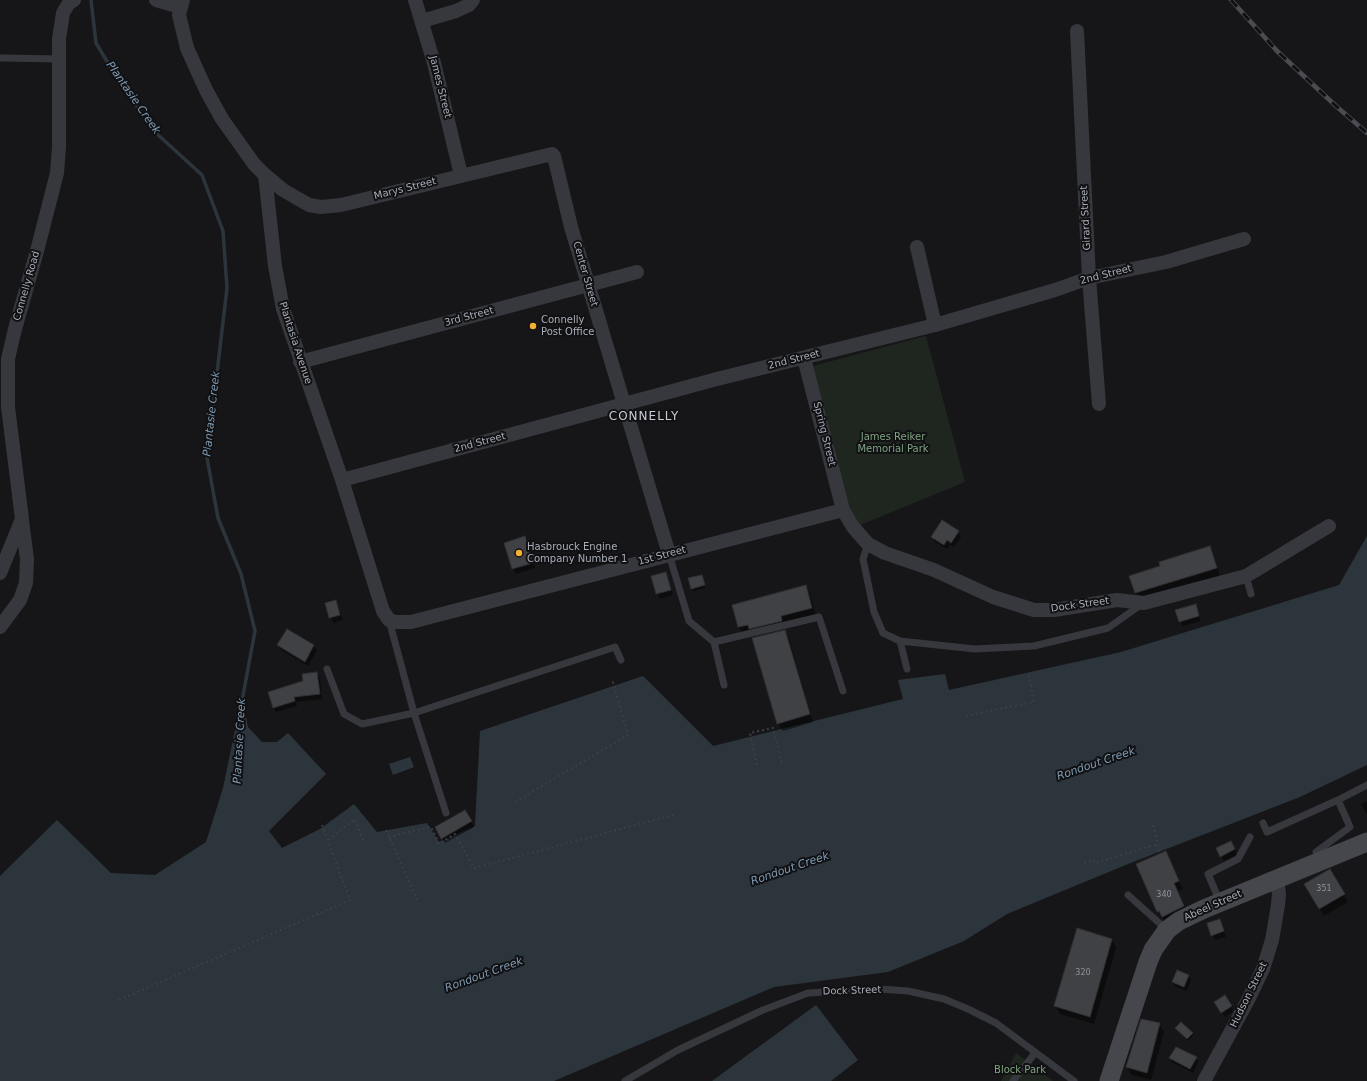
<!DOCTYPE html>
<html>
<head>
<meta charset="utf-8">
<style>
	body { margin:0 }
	canvas { display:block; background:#161618 }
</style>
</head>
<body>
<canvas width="1367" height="1081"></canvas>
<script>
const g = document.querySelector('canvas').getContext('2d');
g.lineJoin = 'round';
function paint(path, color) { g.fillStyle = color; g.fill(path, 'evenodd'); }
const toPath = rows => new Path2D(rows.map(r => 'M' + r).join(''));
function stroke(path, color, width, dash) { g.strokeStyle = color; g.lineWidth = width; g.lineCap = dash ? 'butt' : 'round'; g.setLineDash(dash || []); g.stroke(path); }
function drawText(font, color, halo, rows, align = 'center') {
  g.font = font + ' "DejaVu Sans",sans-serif'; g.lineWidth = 4; g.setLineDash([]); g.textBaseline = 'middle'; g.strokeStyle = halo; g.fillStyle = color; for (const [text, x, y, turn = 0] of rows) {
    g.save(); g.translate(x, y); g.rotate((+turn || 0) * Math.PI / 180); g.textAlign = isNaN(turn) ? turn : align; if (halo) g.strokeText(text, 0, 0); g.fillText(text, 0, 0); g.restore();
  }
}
paint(toPath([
	[926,336,965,482,860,525,846,505,813,366],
	[1016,1053,1053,1081,1001,1081]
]), '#1e261f');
paint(toPath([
	[1367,536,1367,765,1300,797,1128,864,1007,914,964,941,888,972,774,987,554,1081,0,1081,0,876,57,820,111,873,155,875,206,842,223,788,242,696,248,727,262,742,277,742,288,733,326,774,269,831,282,848,320,829,354,804,377,832,427,823,439,842,475,826,480,731,643,676,713,746,903,699,898,680,945,674,949,690,1121,652,1339,585],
	[410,757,414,767,393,775,389,764],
	[816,1005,858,1060,831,1081,712,1081]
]), '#2c353c');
paint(toPath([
	[958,532,961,537,954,547,950,545,947,549,935,542,933,537],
	[525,537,535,568,516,574,513,569],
	[1210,548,1220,576,1140,600,1136,592,1162,567],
	[665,574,673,595,660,599,657,594],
	[703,578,705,588,693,591,690,579],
	[806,586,810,594,816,616,743,635,739,627,733,605],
	[336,601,343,620,333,623,326,604],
	[1195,605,1201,621,1183,626,1180,622],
	[287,630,314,646,317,651,308,666,281,650,278,645],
	[784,631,789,639,813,722,783,731,778,724],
	[317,673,320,678,322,699,296,702,297,706,276,712,273,707,304,681],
	[1367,801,1367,815,1361,804],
	[465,811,474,827,445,843,436,828],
	[1234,847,1237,855,1224,861,1221,856],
	[1165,852,1183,889,1178,891,1188,914,1167,924,1158,912,1137,864],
	[1330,870,1348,902,1324,916,1305,884],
	[1219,920,1226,937,1215,940,1212,935],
	[1112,940,1116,948,1094,1024,1060,1014,1055,1006],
	[1188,975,1191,980,1187,991,1176,987,1173,982],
	[1231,1006,1234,1011,1225,1017,1218,1007],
	[1142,1020,1159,1024,1164,1032,1151,1080,1132,1075,1127,1067],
	[1176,1028,1192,1033,1193,1035,1188,1041],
	[1170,1058,1196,1058,1198,1062,1193,1073,1172,1062]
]), '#0007');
stroke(toPath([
	[91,0,96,43,120,83,156,133,202,175,223,231,227,288,207,458,218,518,241,574,255,631,242,701]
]), '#2c353c', 3.5);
const building = toPath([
	[942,520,959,531,951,543,947,540,944,545,931,537,942,520],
	[525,536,533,563,512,569,504,543,525,536],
	[1210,546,1217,568,1135,593,1129,576,1160,566,1159,562,1210,546],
	[666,572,671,590,656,594,651,576,666,572],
	[702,575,705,585,691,589,688,578,702,575],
	[806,585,812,608,781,616,782,621,749,629,748,625,738,627,732,605,806,585],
	[336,600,340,615,329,618,325,603,336,600],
	[1196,604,1199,616,1179,622,1175,610,1196,604],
	[287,629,314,645,305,662,277,645,287,629],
	[785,630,810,714,777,724,752,638,785,630],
	[317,672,320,694,294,697,295,701,273,708,268,692,303,681,302,674,317,672],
	[465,810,472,821,441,839,435,827,465,810],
	[1231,841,1235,849,1220,857,1216,848,1231,841],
	[1166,851,1179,881,1174,883,1184,906,1162,917,1159,911,1157,912,1136,864,1166,851],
	[1330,869,1345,894,1319,909,1304,884,1330,869],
	[1220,919,1224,931,1211,936,1207,923,1220,919],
	[1077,928,1112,939,1090,1017,1054,1006,1077,928],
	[1177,970,1189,975,1184,987,1172,982,1177,970],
	[1225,995,1232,1006,1221,1013,1214,1002,1225,995],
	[1141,1019,1160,1023,1147,1073,1126,1067,1141,1019],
	[1181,1022,1193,1033,1187,1039,1175,1028,1181,1022],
	[1176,1047,1197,1057,1190,1069,1169,1058,1176,1047]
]);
paint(building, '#404145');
stroke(building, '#303034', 1);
stroke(toPath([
	[966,716,1034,702,1028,672],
	[757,765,750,733,773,728,782,764],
	[515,802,628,735,612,679],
	[1153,825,1160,853],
	[386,830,419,904],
	[389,838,400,834,431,827,439,844,455,834,474,868,677,814],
	[328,840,355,819,363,840],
	[1084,863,1094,860,1095,863,1158,844],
	[119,1000,350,900,322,825]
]), '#3d3f44', 2, [2, 3]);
stroke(toPath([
	[0,58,59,59],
	[868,544,863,559,874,612,883,633,900,641,975,649,1034,646,1108,628,1142,604],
	[669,554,689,621,714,642,724,685],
	[1246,576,1251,594],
	[389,620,414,713,615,647,621,660],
	[900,641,907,669],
	[714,642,819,617,843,691],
	[327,669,344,714,362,724,414,713,446,813],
	[1263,823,1267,832,1338,800],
	[1319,860,1316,852,1350,827,1338,800,1367,785],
	[1128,895,1167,930],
	[1220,902,1208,874,1238,859,1250,837],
	[625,1081,678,1050,763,1010,808,993,879,989,908,991,944,999,968,1009,996,1023,1074,1081],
	[1013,1081,1035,1053]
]), '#37383d', 7);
stroke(toPath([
	[156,0,180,7],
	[183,0,179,15,187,48,206,90,222,119,254,164,265,175,275,266,283,309,342,480,383,611,389,620,395,622,411,622,843,510],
	[415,0,434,63,461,175],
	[422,21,456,11,469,5,473,0],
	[1077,31,1089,278,1099,404],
	[265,175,283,190,309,205,321,207,341,205,552,154,554,156,571,227,669,554],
	[917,247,935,325],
	[804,358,843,510,853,527,868,544,885,553,934,570,993,597,1034,610,1054,610,1117,600,1144,603,1246,576,1329,526],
	[300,362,637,272],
	[342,480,717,379,935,325,1055,290,1089,278,1166,262,1244,239],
	[0,573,22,519,8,407,8,359,15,329,37,251,57,173,59,147,59,39,63,13,69,3,74,0],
	[0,627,20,600,26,583,27,559,22,521],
	[1204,1081,1248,1000,1263,969,1272,940,1278,905,1279,894,1277,879]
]), '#37383d', 14);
stroke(toPath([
	[1109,1081,1148,962,1153,950,1167,930,1179,921,1204,909,1367,842]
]), '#45474d', 19);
const rail = toPath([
	[1231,0,1277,51,1336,106,1367,133]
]);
stroke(rail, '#4a4c52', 4.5);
stroke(rail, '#111113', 3, [9]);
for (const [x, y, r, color] of [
	[533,326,4,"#f2b134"],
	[519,553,4,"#f2b134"]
]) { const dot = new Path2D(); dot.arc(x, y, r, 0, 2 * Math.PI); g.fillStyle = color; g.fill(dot); stroke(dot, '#111113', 1.5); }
drawText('8px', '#8e929b', null, [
	["351",1324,889],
	["340",1164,895],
	["320",1083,973]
]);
drawText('10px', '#a8adb8', '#111113', [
	["James Street",440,87,76],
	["Marys Street",405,189,-14],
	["Girard Street",1086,218,-93],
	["Center Street",585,274,74],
	["2nd Street",1106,275,-14],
	["Connelly Road",27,286,-74],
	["3rd Street",469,317,-15],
	["Plantasia Avenue",295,343,72],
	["2nd Street",794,360,-14],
	["Spring Street",824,434,76],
	["2nd Street",480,443,-15],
	["1st Street",662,556,-15],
	["Dock Street",1080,605,-8],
	["Abeel Street",1213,906,-24],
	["Dock Street",852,991,-2],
	["Hudson Street",1249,995,-64]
]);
drawText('10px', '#a8adb8', '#111113', [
	["Connelly",541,320],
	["Post Office",541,332],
	["Hasbrouck Engine",527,547],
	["Company Number 1",527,559]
], 'left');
drawText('10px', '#7fa381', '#111113', [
	["James Reiker",893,437],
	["Memorial Park",893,449],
	["Block Park",1020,1070]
]);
drawText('italic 11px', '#7f9bb3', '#111113', [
	["Plantasie Creek",133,98,55],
	["Plantasie Creek",212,414,-84],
	["Plantasie Creek",240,741,-87],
	["Rondout Creek",1096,764,-19],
	["Rondout Creek",790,869,-19],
	["Rondout Creek",484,975,-20]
]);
g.letterSpacing = '1px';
drawText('12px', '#c9ccd4', '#111113', [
	["CONNELLY",644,417]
]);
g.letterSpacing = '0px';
</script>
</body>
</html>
